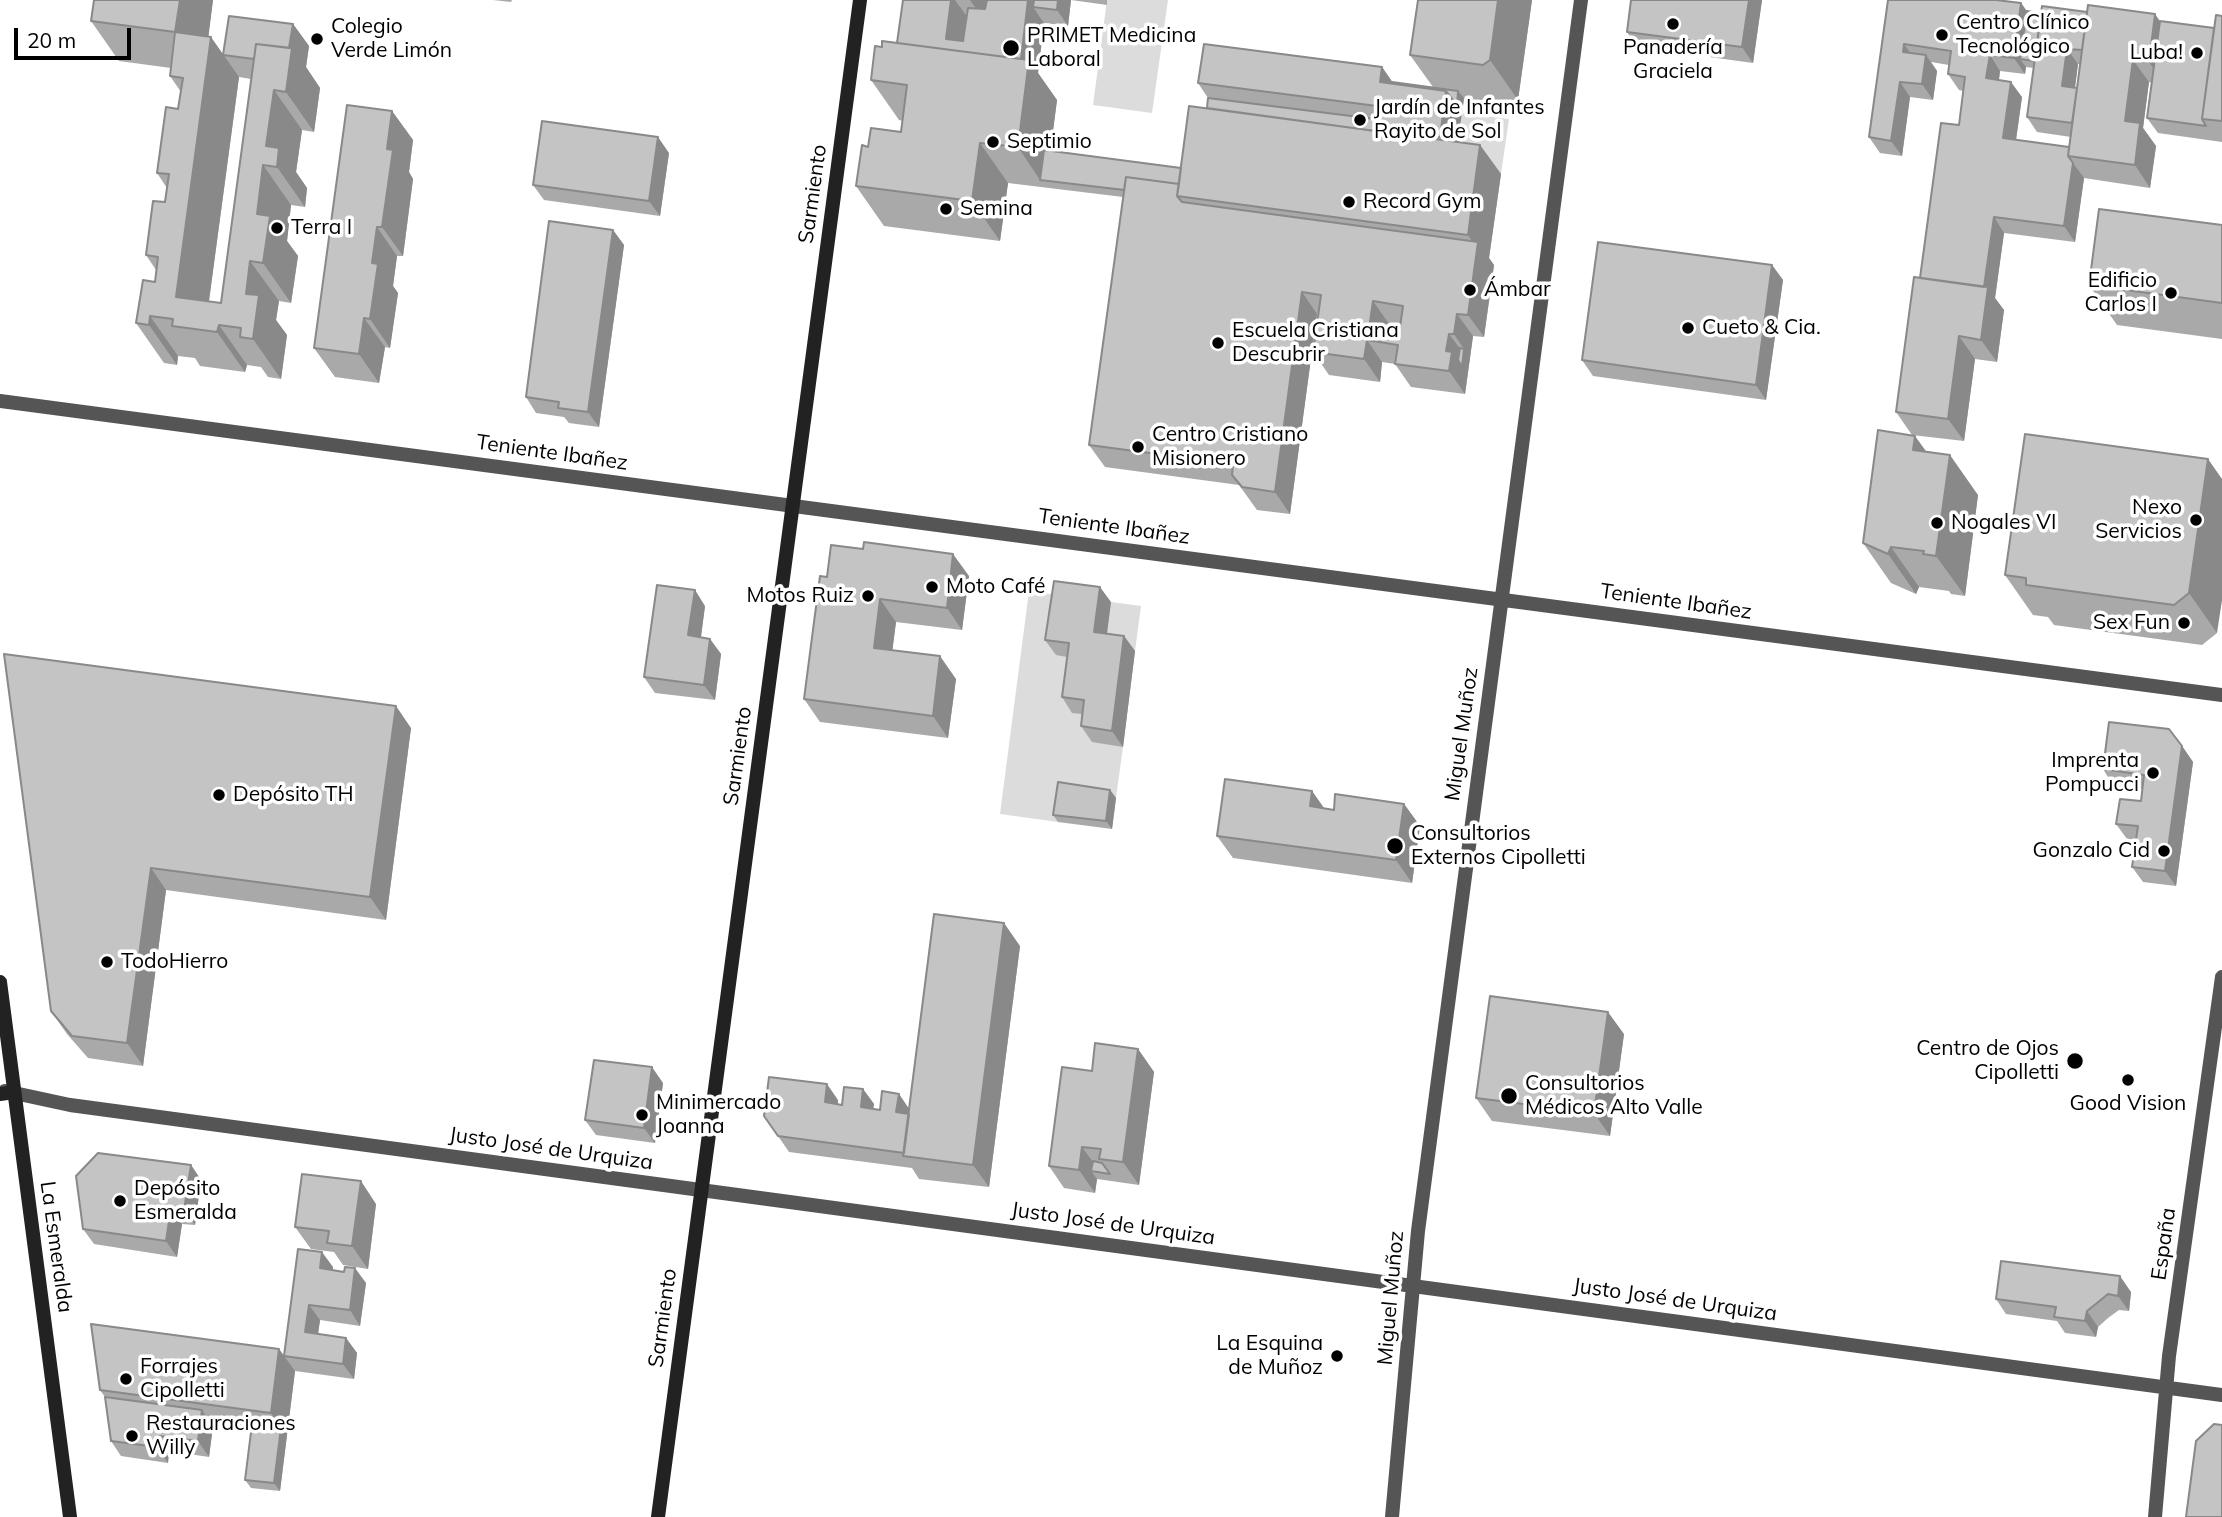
<!DOCTYPE html>
<html>
<head>
<meta charset="utf-8">
<style>
	body { margin:0 }
	#map { position:relative; width:2222px; height:1517px; overflow:hidden; background:#fff; font-family:Mulish,sans-serif }
	canvas { display:block }
	.scale { position:absolute; left:14px; top:28px; width:117px; height:32px; box-sizing:border-box; border:4px solid #000; border-top:0; padding-left:9px; font-size:21px; line-height:24px; white-space:nowrap; color:#000; -webkit-text-stroke:5px #fff; paint-order:stroke }
</style>
</head>
<body>
<div id="map">
<canvas width="2222" height="1517"></canvas>
<div class="scale">20 m</div>
</div>
<script>
const g = document.querySelector('canvas').getContext('2d');
g.lineJoin = 'round';
function paint(path, color) { g.fillStyle = color; g.fill(path, 'evenodd'); }
const toPath = rows => new Path2D(rows.map(r => 'M' + r).join(''));
function stroke(path, color, width, dash) { g.strokeStyle = color; g.lineWidth = width; g.lineCap = dash ? 'butt' : 'round'; g.setLineDash(dash || []); g.stroke(path); }
function drawText(font, color, halo, rows, align = 'center') {
  g.font = font + ' Mulish,sans-serif'; g.lineWidth = 7; g.setLineDash([]); g.textBaseline = 'middle'; g.strokeStyle = halo; g.fillStyle = color; for (const [text, x, y, turn = 0] of rows) {
    g.save(); g.translate(x, y); g.rotate((+turn || 0) * Math.PI / 180); g.textAlign = isNaN(turn) ? turn : align; if (halo) g.strokeText(text, 0, 0); g.fillText(text, 0, 0); g.restore();
  }
}
paint(toPath([
	[1107,0,1168,0,1152,113,1093,105],
	[1462,113,1509,119,1501,174,1454,168],
	[1029,591,1064,596,1095,716,1123,747,1116,798,1063,790,1058,822,1000,814],
	[1111,602,1141,606,1135,651,1105,648]
]), '#dcdcdc');
stroke(toPath([
	[0,401,2222,695],
	[5,1091,70,1105,2222,1395],
	[1392,1517,1418,1231,1581,0],
	[2155,1517,2169,1356,2222,977]
]), '#555', 14);
stroke(toPath([
	[0,982,70,1517],
	[0,1094,14,1092],
	[658,1517,860,0]
]), '#222', 14);
paint(toPath([
	[213,0,208,37,223,55,293,24,309,46,306,67,320,88,314,132,302,130,296,172,307,188,305,207,291,205,287,241,298,256,291,303,279,301,276,320,287,335,281,379,268,377,261,367,247,365,245,372,200,366,195,358,178,356,177,365,164,363,136,323,155,282,156,270,146,255,165,202,167,188,157,173,178,109,181,92,170,76,171,68,119,61,91,21],
	[239,77,251,79,221,303,209,301],
	[493,0,512,0,511,2],
	[903,0,1107,0,1107,5,1071,0,1068,26,1044,23,1038,73,1057,100,1050,151,1181,168,1207,109,1208,98,1198,83,1382,67,1392,82,1433,87,1410,55,1418,0,1532,0,1518,100,1511,105,1464,99,1458,142,1480,145,1501,174,1489,258,1494,265,1484,337,1473,336,1465,394,1411,387,1395,364,1382,362,1380,382,1329,375,1313,352,1319,315,1317,314,1290,514,1257,510,1239,485,1105,467,1089,445,1123,197,1008,183,1000,241,884,226,856,186,868,147,901,132,903,121,899,120,871,80,882,47,897,43],
	[1762,0,1753,63,1637,47,1627,32],
	[1888,0,2021,3,2027,11,2160,21,2214,28,2222,16,2222,142,2158,133,2147,118,2152,83,2149,82,2143,128,2156,146,2150,188,2084,178,2075,242,2004,233,1995,298,2004,310,1997,362,1975,359,1964,441,1912,435,1896,412,1920,278,1959,125,1963,91,1959,90,1948,74,1949,65,1931,62,1937,71,1933,100,1910,97,1902,156,1880,153,1869,137],
	[2078,64,2080,64,2077,88,2075,88],
	[2026,67,2034,68,2027,117,2037,132,2071,137,2069,147,2016,140,2022,97,1999,80,2000,71,2025,74],
	[392,111,413,140,409,172,413,179,403,256,397,256,393,286,398,293,390,348,385,347,379,383,335,377,314,348],
	[669,153,660,216,544,200,533,185],
	[2222,225,2222,339,2117,325,2089,285],
	[613,230,624,245,599,427,569,423,564,417,536,413,526,397],
	[1772,265,1783,280,1766,400,1593,376,1582,360],
	[1927,452,1978,495,1965,596,1951,594,1949,591,1919,587,1916,594,1891,583,1863,543],
	[2208,459,2217,633,2202,645,2054,625,2048,617,2033,615,2005,575],
	[969,576,962,630,896,622,892,650,956,679,948,738,820,722,804,699,827,577],
	[1111,602,1107,634,1124,636,1135,651,1123,747,1092,742,1081,726,1082,714,1072,713,1062,697,1067,657,1056,655,1045,640],
	[705,606,701,637,710,639,721,654,715,700,655,693,644,677],
	[4,654,411,728,386,920,166,890,143,1066,88,1058,67,1034,51,1011],
	[2182,746,2193,762,2176,886,2143,882,2132,867,2136,840,2127,839,2116,824,2141,801,2142,789,2113,785,2103,769],
	[1110,790,1116,798,1112,829,1058,822,1053,815],
	[1312,791,1324,808,1334,810,1404,804,1420,826,1412,883,1233,858,1217,836],
	[1020,946,989,1187,919,1179,912,1168,789,1152,778,1136,838,1100,838,1104,842,1105,863,1089,874,1104,873,1109,880,1110,899,1094,909,1109],
	[1624,1034,1610,1136,1492,1121,1476,1098],
	[1138,1049,1154,1072,1139,1185,1097,1179,1095,1193,1064,1188,1049,1166,1092,1071],
	[663,1083,655,1143,596,1135,585,1120],
	[191,1165,201,1180,195,1225,182,1224,177,1257,94,1244,83,1229],
	[376,1204,368,1269,343,1265,334,1252,311,1249,295,1227],
	[298,1249,333,1267,333,1270,366,1283,360,1326,320,1320,318,1334,346,1338,357,1353,354,1379,295,1371,280,1491,251,1488,245,1480,251,1431,213,1426,209,1457,169,1451,168,1463,121,1456,111,1441,105,1397,100,1390,279,1349,284,1356],
	[2131,1292,2129,1311,2119,1310,2108,1318,2098,1327,2096,1337,2065,1333,2057,1321,2006,1314,1996,1299]
]), '#a9a9a9');
paint(toPath([
	[180,0,213,0,204,72,175,32],
	[951,0,955,0,968,18,962,61,946,39],
	[970,0,988,0,985,21],
	[1028,0,1047,0,1033,7,1044,23,1038,73,1057,100,1047,180,1040,180,1018,147,1019,74],
	[1058,0,1071,0,1068,26,1057,10],
	[1498,0,1532,0,1518,100,1490,60],
	[1749,0,1762,0,1753,63,1742,47],
	[2021,3,2032,19,2020,59,2026,67,2025,74,2014,58],
	[2155,14,2171,37,2164,84,2149,62],
	[293,24,309,46,306,67,320,88,314,132,286,92,287,63],
	[211,37,239,77,205,330,176,297],
	[1904,44,1915,60,1903,52],
	[2067,49,2078,64,2073,102,2062,86],
	[1926,55,1937,71,1933,100,1922,84],
	[1990,55,2000,71,1997,94,1986,78],
	[2133,60,2149,82,2143,128,2156,146,2150,188,2135,165,2125,121],
	[1382,67,1398,90,1380,82],
	[1900,82,1910,97,1902,156,1891,141],
	[2011,82,2022,97,2014,154,2003,138],
	[274,90,302,130,296,172,307,188,305,207,277,167,266,146],
	[1446,91,1458,91,1464,98,1455,160,1440,137],
	[392,111,413,140,409,172,413,179,403,256,382,227,387,149],
	[658,137,669,153,660,216,649,201],
	[980,143,1008,183,1000,241,972,201],
	[1480,145,1501,174,1489,258,1494,265,1484,337,1468,315,1477,249,1468,235],
	[2073,163,2084,178,2075,242,2064,226],
	[263,165,291,205,287,241,298,256,291,303,263,263,257,214],
	[1994,217,2004,233,1995,298,2004,310,1997,362,1981,340,1983,293],
	[377,227,397,256,393,286,398,293,390,348,370,319,372,263],
	[613,230,624,245,599,427,588,412],
	[250,261,279,301,276,320,287,335,281,379,253,339,246,294],
	[1772,265,1783,280,1766,400,1756,385],
	[1302,292,1317,314,1290,514,1275,492],
	[1373,301,1389,324,1386,343,1370,322],
	[1457,314,1473,336,1465,394,1449,371,1446,351,1449,334,1464,354,1464,349,1454,334],
	[150,316,178,356,177,365,149,325],
	[364,318,385,347,379,383,359,354],
	[219,325,247,365,245,372,217,332],
	[1959,336,1975,359,1964,441,1948,419],
	[1367,340,1382,362,1380,382,1364,359],
	[1915,436,1944,476,1913,450],
	[1950,455,1978,495,1965,596,1936,556],
	[2208,459,2222,479,2222,600,2217,633,2189,593],
	[1891,547,1919,587,1916,594,1888,554],
	[953,554,969,576,962,630,947,608],
	[1100,587,1111,602,1105,648,1094,632],
	[695,590,705,606,699,651,688,635],
	[880,599,896,622,890,670,874,648],
	[1124,636,1135,651,1123,747,1112,731],
	[710,639,721,654,715,700,704,685],
	[940,656,956,679,948,738,933,716],
	[396,706,411,728,386,920,370,897],
	[2182,746,2193,762,2176,886,2165,871],
	[1110,790,1116,798,1112,829,1106,821],
	[1312,791,1328,814,1310,806],
	[1404,804,1420,826,1412,883,1396,860],
	[151,868,166,890,143,1066,127,1043],
	[1004,923,1020,946,989,1187,973,1165],
	[1608,1012,1624,1034,1610,1136,1594,1113],
	[1138,1049,1154,1072,1139,1185,1123,1162],
	[652,1067,663,1083,655,1143,644,1128],
	[827,1084,838,1100,836,1118,825,1102],
	[863,1089,874,1104,871,1122,861,1107],
	[899,1094,909,1109,907,1127,896,1112],
	[1082,1147,1098,1169,1091,1171,1097,1179,1095,1193,1079,1170],
	[191,1165,201,1180,195,1225,184,1210],
	[361,1181,376,1204,368,1269,352,1246],
	[171,1208,182,1224,177,1257,166,1241],
	[322,1252,333,1267,331,1284,320,1268],
	[355,1268,366,1283,360,1326,350,1310],
	[2120,1276,2131,1292,2129,1311,2118,1296],
	[309,1305,320,1320,316,1348,305,1332],
	[2087,1311,2098,1327,2096,1337,2085,1321],
	[346,1338,357,1353,354,1379,343,1364],
	[279,1349,295,1371,280,1491,274,1483,281,1428,271,1413],
	[202,1410,213,1426,209,1457,198,1441],
	[159,1436,169,1451,168,1463,157,1447]
]), '#898989');
const building = toPath([
	[94,0,180,0,175,32,211,37,176,297,221,303,256,44,292,48,286,92,274,90,266,146,279,148,277,167,263,165,257,214,270,216,263,263,250,261,246,294,259,295,253,339,240,337,241,328,219,325,217,332,172,326,173,319,150,316,149,325,136,323,143,280,155,282,158,257,146,255,153,201,165,202,169,174,157,173,166,107,178,109,183,78,170,76,175,32,91,21,94,0],
	[903,0,951,0,946,39,963,41,968,8,985,9,987,0,1028,0,1021,59,897,43,903,0],
	[1034,0,1058,0,1057,10,1033,7,1034,0],
	[1418,0,1498,0,1490,60,1483,65,1410,55,1418,0],
	[1631,0,1749,0,1742,47,1627,32,1631,0],
	[1888,0,1996,0,2021,3,2014,58,1990,55,1986,78,2011,82,2003,138,2069,147,2068,156,2073,163,2064,226,1994,217,1984,287,1920,278,1941,123,1959,125,1965,77,1948,74,1951,51,1904,44,1903,52,1926,55,1922,84,1900,82,1891,141,1869,137,1888,0],
	[2088,5,2155,14,2149,62,2133,60,2125,121,2140,123,2135,165,2068,156,2088,5],
	[2042,6,2087,12,2082,50,2067,49,2062,86,2077,88,2072,123,2027,117,2042,6],
	[2027,11,2041,13,2035,61,2020,59,2027,11],
	[2216,15,2222,16,2222,121,2202,119,2216,15],
	[229,16,293,24,289,48,256,44,254,59,223,55,229,16],
	[2160,21,2214,28,2202,119,2206,126,2147,118,2160,21],
	[882,41,1029,60,1018,147,980,143,972,201,856,186,862,145,868,147,871,128,901,132,907,85,871,80,875,46,882,47,882,41],
	[1204,44,1382,67,1380,82,1446,91,1440,137,1374,129,1377,106,1198,83,1204,44],
	[1392,82,1458,91,1457,105,1446,91,1392,83,1392,82],
	[1208,98,1375,119,1374,129,1375,131,1207,108,1208,98],
	[347,105,392,111,387,149,393,150,382,227,377,227,372,263,378,264,370,319,364,318,359,354,314,348,347,105],
	[1189,106,1480,145,1468,235,1177,196,1189,106],
	[542,121,658,137,649,201,533,185,542,121],
	[1044,150,1181,168,1179,184,1126,177,1124,190,1040,180,1044,150],
	[1126,177,1179,184,1177,196,1182,202,1478,242,1468,315,1457,314,1454,334,1449,334,1446,351,1452,352,1449,371,1395,364,1398,345,1367,340,1364,359,1313,352,1321,295,1302,292,1275,492,1242,487,1232,475,1233,464,1089,445,1126,177],
	[1373,301,1403,306,1400,327,1370,322,1373,301],
	[2099,209,2222,225,2222,303,2089,285,2099,209],
	[549,221,613,230,588,412,558,408,559,402,526,397,549,221],
	[1598,242,1772,265,1756,385,1582,360,1598,242],
	[1914,277,1988,287,1981,340,1959,336,1948,419,1896,412,1914,277],
	[1460,348,1464,349,1462,367,1458,360,1460,348],
	[1878,430,1915,436,1913,450,1950,455,1936,556,1923,554,1924,551,1891,547,1888,554,1863,543,1878,430],
	[2025,434,2208,459,2189,593,2174,605,2026,585,2026,578,2005,575,2025,434],
	[864,542,953,554,947,608,880,599,874,648,940,656,933,716,804,699,820,576,827,577,831,545,863,549,864,542],
	[1054,581,1100,587,1094,632,1124,636,1112,731,1081,726,1084,700,1062,697,1069,643,1045,640,1054,581],
	[657,585,695,590,688,635,710,639,704,685,644,677,657,585],
	[4,654,396,706,370,897,151,868,127,1043,72,1036,51,1011,4,654],
	[2109,722,2169,729,2182,746,2165,871,2132,867,2138,826,2116,824,2120,799,2141,801,2144,775,2103,769,2109,722],
	[1225,779,1312,791,1310,806,1334,810,1335,794,1404,804,1396,860,1217,836,1225,779],
	[1058,782,1110,790,1106,821,1053,815,1058,782],
	[934,914,1004,923,973,1165,903,1156,934,914],
	[1490,996,1608,1012,1594,1113,1476,1098,1490,996],
	[1095,1043,1138,1049,1123,1162,1099,1159,1101,1149,1082,1147,1079,1170,1049,1166,1062,1067,1092,1071,1095,1043],
	[594,1060,652,1067,644,1128,585,1120,594,1060],
	[769,1077,827,1084,825,1102,842,1105,844,1087,863,1089,861,1107,880,1110,882,1091,899,1094,896,1112,909,1114,904,1153,778,1136,764,1116,769,1077],
	[98,1153,191,1165,184,1210,171,1208,166,1241,83,1229,76,1176,98,1153],
	[1093,1161,1102,1163,1110,1174,1091,1171,1093,1161],
	[302,1174,361,1181,352,1246,327,1243,329,1231,295,1227,302,1174],
	[298,1249,322,1252,320,1268,344,1272,345,1267,355,1268,350,1310,309,1305,305,1332,346,1338,343,1364,284,1356,298,1249],
	[2001,1261,2120,1276,2118,1296,2108,1294,2097,1303,2087,1311,2085,1321,2054,1317,2056,1307,1996,1299,2001,1261],
	[91,1324,279,1349,271,1413,100,1390,91,1324],
	[105,1397,202,1410,198,1441,159,1436,157,1447,111,1441,105,1397],
	[252,1424,281,1428,274,1483,245,1480,252,1424],
	[2214,1424,2222,1425,2222,1517,2186,1517,2196,1441,2214,1424]
]);
paint(building, '#c4c4c4');
stroke(building, '#898989', 2);
for (const [x, y, r, color] of [
	[1673,24,7,"#000"],
	[1942,35,7,"#000"],
	[317,39,7,"#000"],
	[1011,48,9,"#000"],
	[2197,53,7,"#000"],
	[1360,120,7,"#000"],
	[993,142,7,"#000"],
	[1349,202,7,"#000"],
	[946,209,7,"#000"],
	[277,228,7,"#000"],
	[1470,290,7,"#000"],
	[2171,293,7,"#000"],
	[1688,328,7,"#000"],
	[1218,343,7,"#000"],
	[1138,447,7,"#000"],
	[2196,520,7,"#000"],
	[1937,523,7,"#000"],
	[932,587,7,"#000"],
	[868,596,7,"#000"],
	[2184,623,7,"#000"],
	[2153,773,7,"#000"],
	[219,795,7,"#000"],
	[1395,846,9,"#000"],
	[2164,851,7,"#000"],
	[107,962,7,"#000"],
	[2075,1061,9,"#000"],
	[2128,1080,7,"#000"],
	[1509,1096,9,"#000"],
	[642,1115,7,"#000"],
	[120,1201,7,"#000"],
	[1337,1356,7,"#000"],
	[126,1379,7,"#000"],
	[132,1436,7,"#000"]
]) { const dot = new Path2D(); dot.arc(x, y, r, 0, 2 * Math.PI); g.fillStyle = color; g.fill(dot); stroke(dot, '#fff', 2.5); }
drawText('21px', '#000', '#fff', [
	["Centro Clínico",1956,23],
	["Tecnológico",1956,47],
	["Colegio",331,27],
	["Verde Limón",331,51],
	["PRIMET Medicina",1027,36],
	["Laboral",1027,60],
	["Panadería",1673,48,"center"],
	["Graciela",1673,72,"center"],
	["Luba!",2183,53,"right"],
	["Jardín de Infantes",1374,108],
	["Rayito de Sol",1374,132],
	["Septimio",1007,142],
	["Record Gym",1363,202],
	["Semina",960,209],
	["Terra I",291,228],
	["Edificio",2157,281,"right"],
	["Carlos I",2157,305,"right"],
	["Ámbar",1484,290],
	["Cueto & Cia.",1702,328],
	["Escuela Cristiana",1232,331],
	["Descubrir",1232,355],
	["Centro Cristiano",1152,435],
	["Misionero",1152,459],
	["Nexo",2182,508,"right"],
	["Servicios",2182,532,"right"],
	["Nogales VI",1951,523],
	["Moto Café",946,587],
	["Motos Ruiz",854,596,"right"],
	["Sex Fun",2170,623,"right"],
	["Imprenta",2139,761,"right"],
	["Pompucci",2139,785,"right"],
	["Depósito TH",233,795],
	["Consultorios",1411,834],
	["Externos Cipolletti",1411,858],
	["Gonzalo Cid",2150,851,"right"],
	["TodoHierro",121,962],
	["Centro de Ojos",2059,1049,"right"],
	["Cipolletti",2059,1073,"right"],
	["Consultorios",1525,1084],
	["Médicos Alto Valle",1525,1108],
	["Minimercado",656,1103],
	["Joanna",656,1127],
	["Good Vision",2128,1104,"center"],
	["Depósito",134,1189],
	["Esmeralda",134,1213],
	["La Esquina",1323,1344,"right"],
	["de Muñoz",1323,1368,"right"],
	["Forrajes",140,1367],
	["Cipolletti",140,1391],
	["Restauraciones",146,1424],
	["Willy",146,1448]
], 'left');
drawText('21px', '#000', '#fff', [
	["Sarmiento",813,194,-82],
	["Teniente Ibañez",552,453,8],
	["Teniente Ibañez",1114,527,8],
	["Teniente Ibañez",1676,602,8],
	["Miguel Muñoz",1462,734,-82],
	["Sarmiento",738,756,-82],
	["Justo José de Urquiza",551,1149,8],
	["Justo José de Urquiza",1113,1224,8],
	["España",2164,1244,-82],
	["La Esmeralda",56,1247,82],
	["Miguel Muñoz",1391,1298,-85],
	["Justo José de Urquiza",1675,1300,8],
	["Sarmiento",663,1318,-82]
]);
</script>
</body>
</html>
